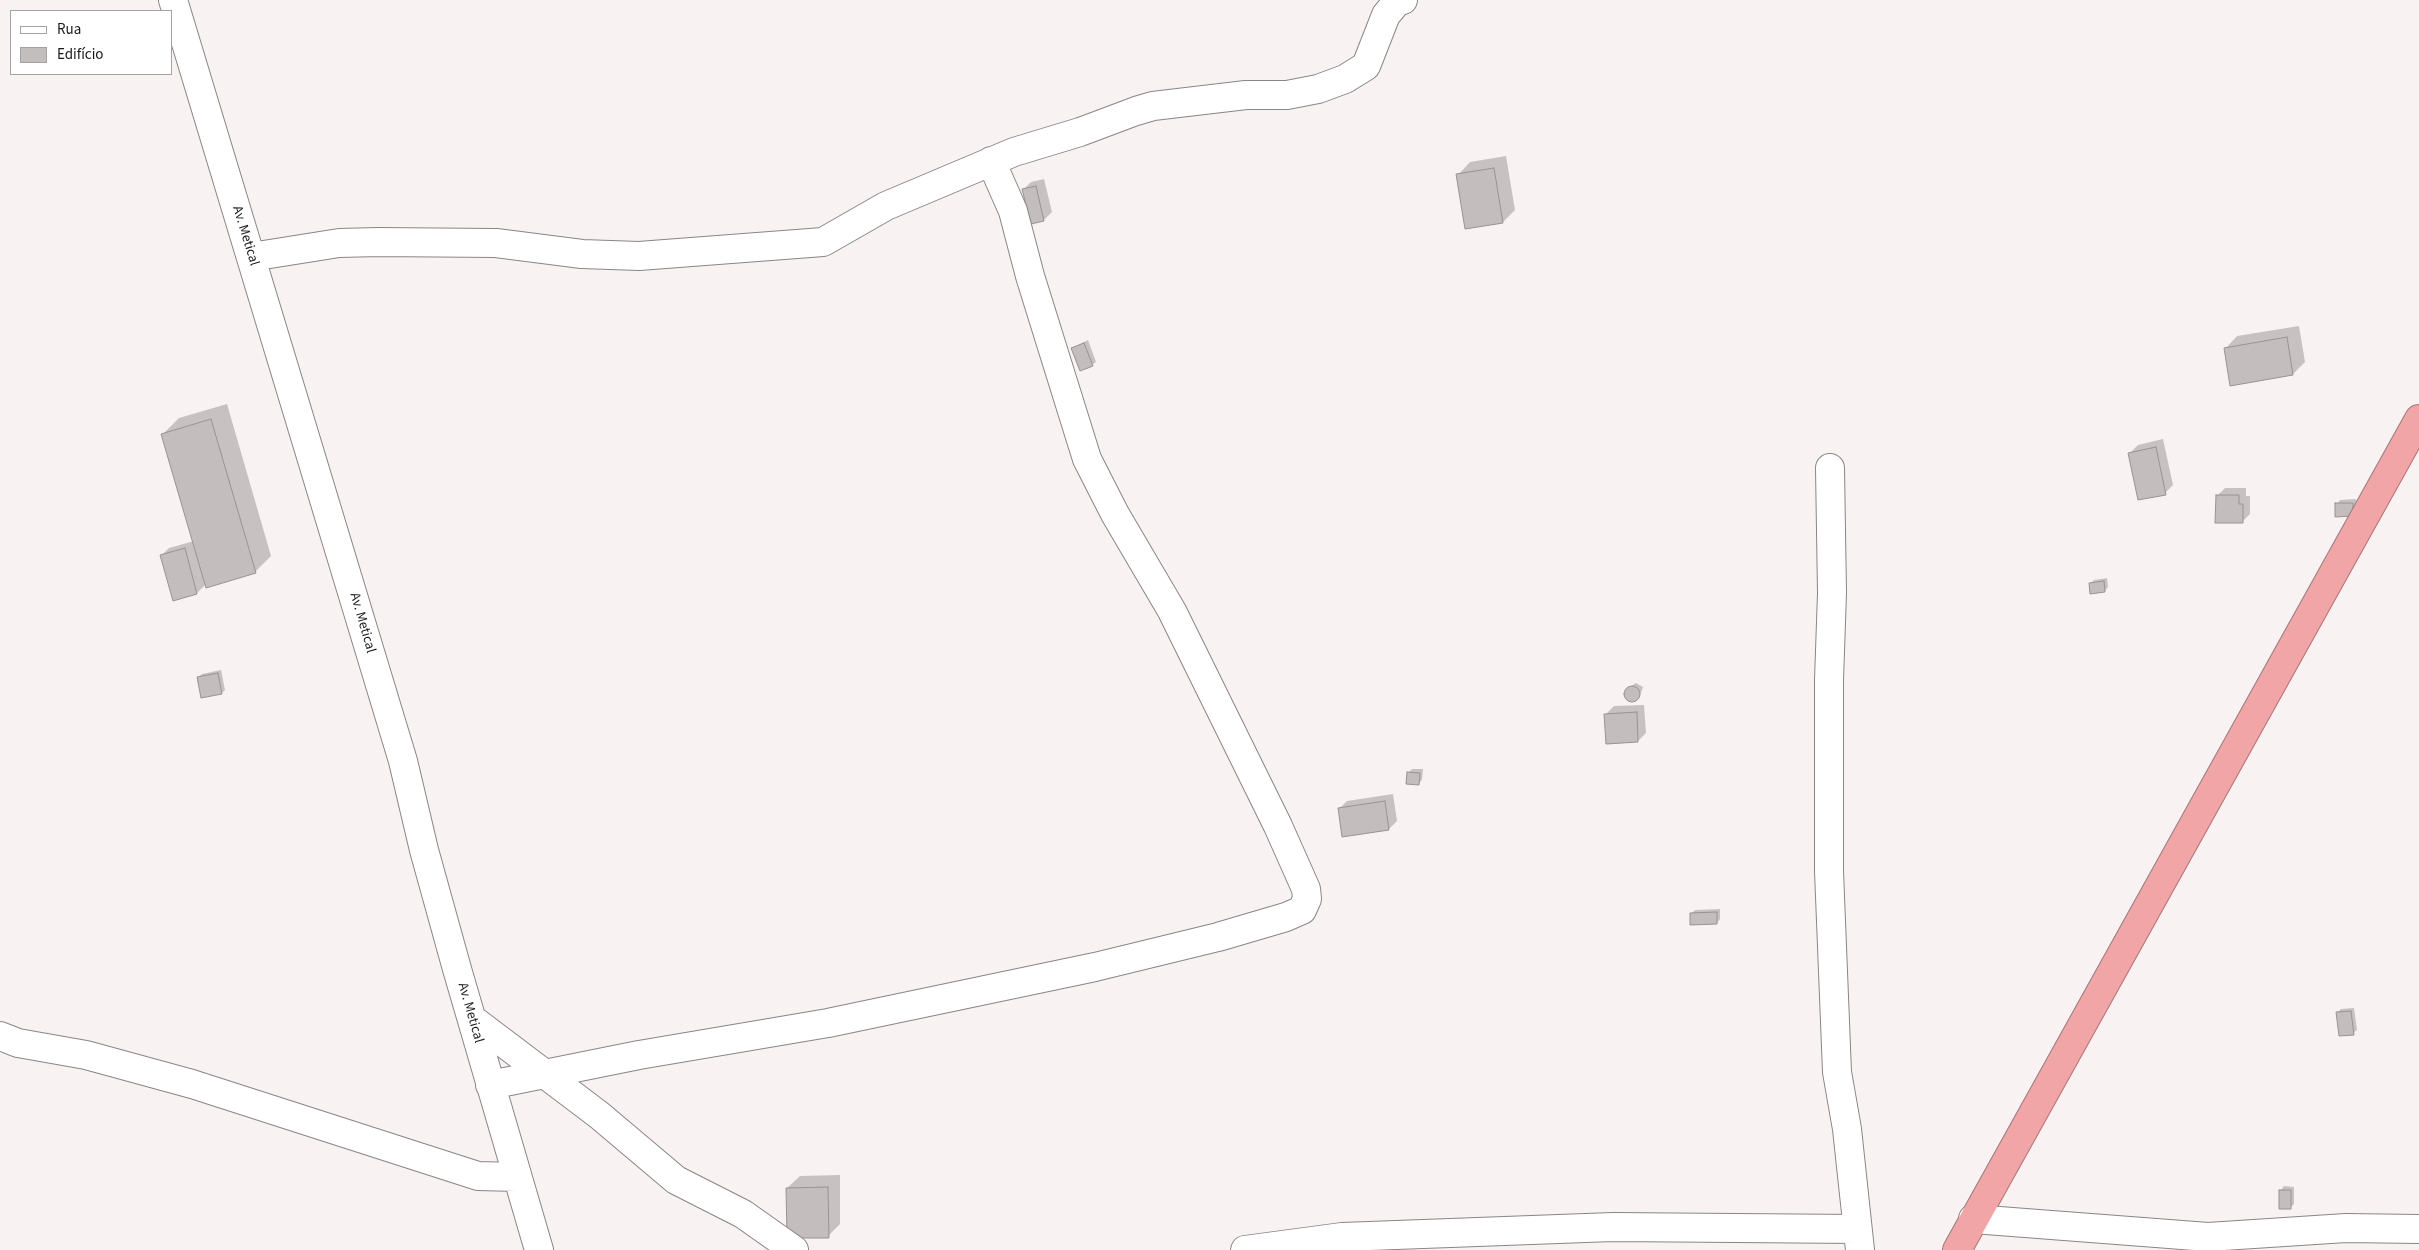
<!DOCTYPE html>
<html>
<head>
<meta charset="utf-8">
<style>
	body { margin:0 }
	#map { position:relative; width:2419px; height:1250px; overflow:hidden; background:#f9f2f2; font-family:"Source Sans 3",sans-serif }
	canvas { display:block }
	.legend { position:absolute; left:10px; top:10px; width:162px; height:65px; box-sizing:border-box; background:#fff; border:1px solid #a3a3a3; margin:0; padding:6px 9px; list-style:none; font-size:15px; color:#1a1818 }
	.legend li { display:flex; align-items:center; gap:10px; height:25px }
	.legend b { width:25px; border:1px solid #a3a3a3 }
</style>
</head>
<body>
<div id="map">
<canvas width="2419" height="1250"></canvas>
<ul class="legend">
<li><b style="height:6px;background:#fff"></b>Rua</li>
<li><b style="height:14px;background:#c3bdbd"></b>Edifício</li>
</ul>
</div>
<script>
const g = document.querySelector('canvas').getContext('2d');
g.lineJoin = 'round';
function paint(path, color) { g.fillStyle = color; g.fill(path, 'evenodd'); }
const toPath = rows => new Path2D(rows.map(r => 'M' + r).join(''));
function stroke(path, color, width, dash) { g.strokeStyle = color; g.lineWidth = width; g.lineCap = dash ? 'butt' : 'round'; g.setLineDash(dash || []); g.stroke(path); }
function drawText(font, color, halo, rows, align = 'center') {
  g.font = font + ' "Source Sans 3",sans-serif'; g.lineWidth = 4.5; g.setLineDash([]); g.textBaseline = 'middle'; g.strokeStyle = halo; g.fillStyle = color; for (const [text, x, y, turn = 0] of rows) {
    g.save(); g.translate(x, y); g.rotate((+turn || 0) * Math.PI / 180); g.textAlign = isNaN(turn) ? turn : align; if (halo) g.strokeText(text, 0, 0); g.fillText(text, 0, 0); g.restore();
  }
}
paint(toPath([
	[1506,156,1515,210,1503,222,1458,175,1470,162],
	[1044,179,1052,212,1044,220,1023,190,1031,182],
	[2299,326,2305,362,2293,374,2225,349,2237,336],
	[1088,340,1096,362,1092,365,1073,348],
	[227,404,271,556,255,572,206,584,197,593,161,556,169,548,194,541,163,434,179,418],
	[2163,439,2173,485,2165,493,2130,453,2138,445],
	[2225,488,2246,488,2246,496,2250,496,2250,514,2242,522,2217,496],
	[2356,499,2356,511,2337,504,2340,500],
	[2107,578,2108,587,2105,591,2090,584,2094,580],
	[221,670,225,690,222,693,198,677,202,674],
	[1636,683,1643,687,1640,695,1637,699,1628,700,1626,697,1628,688],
	[1644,705,1646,733,1638,741,1606,714,1614,706],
	[1412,769,1423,769,1422,780,1418,784,1409,772],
	[1393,794,1397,821,1389,829,1339,809,1347,801],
	[1720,909,1720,919,1717,923,1691,914,1695,910],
	[2354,1008,2357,1030,2353,1033,2337,1013,2341,1009],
	[840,1175,840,1224,828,1236,787,1188,800,1176],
	[2284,1186,2294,1187,2294,1204,2290,1208,2281,1190]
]), '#0003');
const building = toPath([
	[1494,168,1503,223,1465,229,1456,174,1494,168],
	[1036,186,1044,221,1031,224,1022,189,1036,186],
	[2287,337,2293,375,2230,386,2224,348,2287,337],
	[1084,343,1093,366,1080,371,1071,348,1084,343],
	[211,419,256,573,206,588,161,434,211,419],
	[2156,447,2166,495,2138,500,2128,453,2156,447],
	[2216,495,2239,495,2239,504,2243,504,2243,523,2215,523,2216,495],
	[2335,503,2353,503,2353,516,2335,517,2335,503],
	[185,548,197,594,173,601,160,555,185,548],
	[2104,581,2105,592,2090,594,2089,583,2104,581],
	[218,673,222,694,201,698,197,677,218,673],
	'1624 694a8 8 0 1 1 16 0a8 8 0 1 1-16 0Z',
	[1637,712,1638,742,1606,744,1604,714,1637,712],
	[1407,772,1420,773,1419,785,1406,784,1407,772],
	[1385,801,1389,830,1342,837,1338,808,1385,801],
	[1717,912,1717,924,1690,925,1690,913,1717,912],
	[2351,1011,2354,1035,2339,1036,2336,1012,2351,1011],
	[828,1187,829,1238,787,1238,786,1188,828,1187],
	[2279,1190,2291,1190,2291,1209,2279,1209,2279,1190]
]);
paint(building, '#c3bdbd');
stroke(building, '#989292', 1);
const minor = toPath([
	[173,0,403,761,424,850,457,969,539,1250],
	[251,257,339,243,378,242,496,243,582,254,639,256,823,242,886,206,1014,152,1080,132,1136,111,1153,106,1246,95,1287,95,1318,89,1345,79,1366,66,1386,15,1397,2,1403,0],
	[1830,468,1832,593,1829,680,1829,871,1837,1072,1847,1129,1860,1250],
	[472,1019,599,1115,676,1180,743,1214,794,1250],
	[0,1036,18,1043,86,1055,192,1084,478,1176,517,1177],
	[490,1085,639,1055,828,1023,1095,967,1218,937,1286,917,1302,910,1307,899,1306,889,1278,826,1172,611,1115,514,1087,459,1030,276,1013,211,991,161],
	[1973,1219,2208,1237,2346,1228,2419,1229],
	[1245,1250,1342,1237,1613,1227,1857,1229]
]);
const highway = toPath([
	[1957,1250,2419,419]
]);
stroke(minor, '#8b8585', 30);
stroke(highway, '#a67475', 30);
stroke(minor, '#fff', 28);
stroke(highway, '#f1a5a7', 28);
drawText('14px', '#1a1818', '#fff', [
	["Av. Metical",245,236,73],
	["Av. Metical",362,623,74],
	["Av. Metical",470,1013,74]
]);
</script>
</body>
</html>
